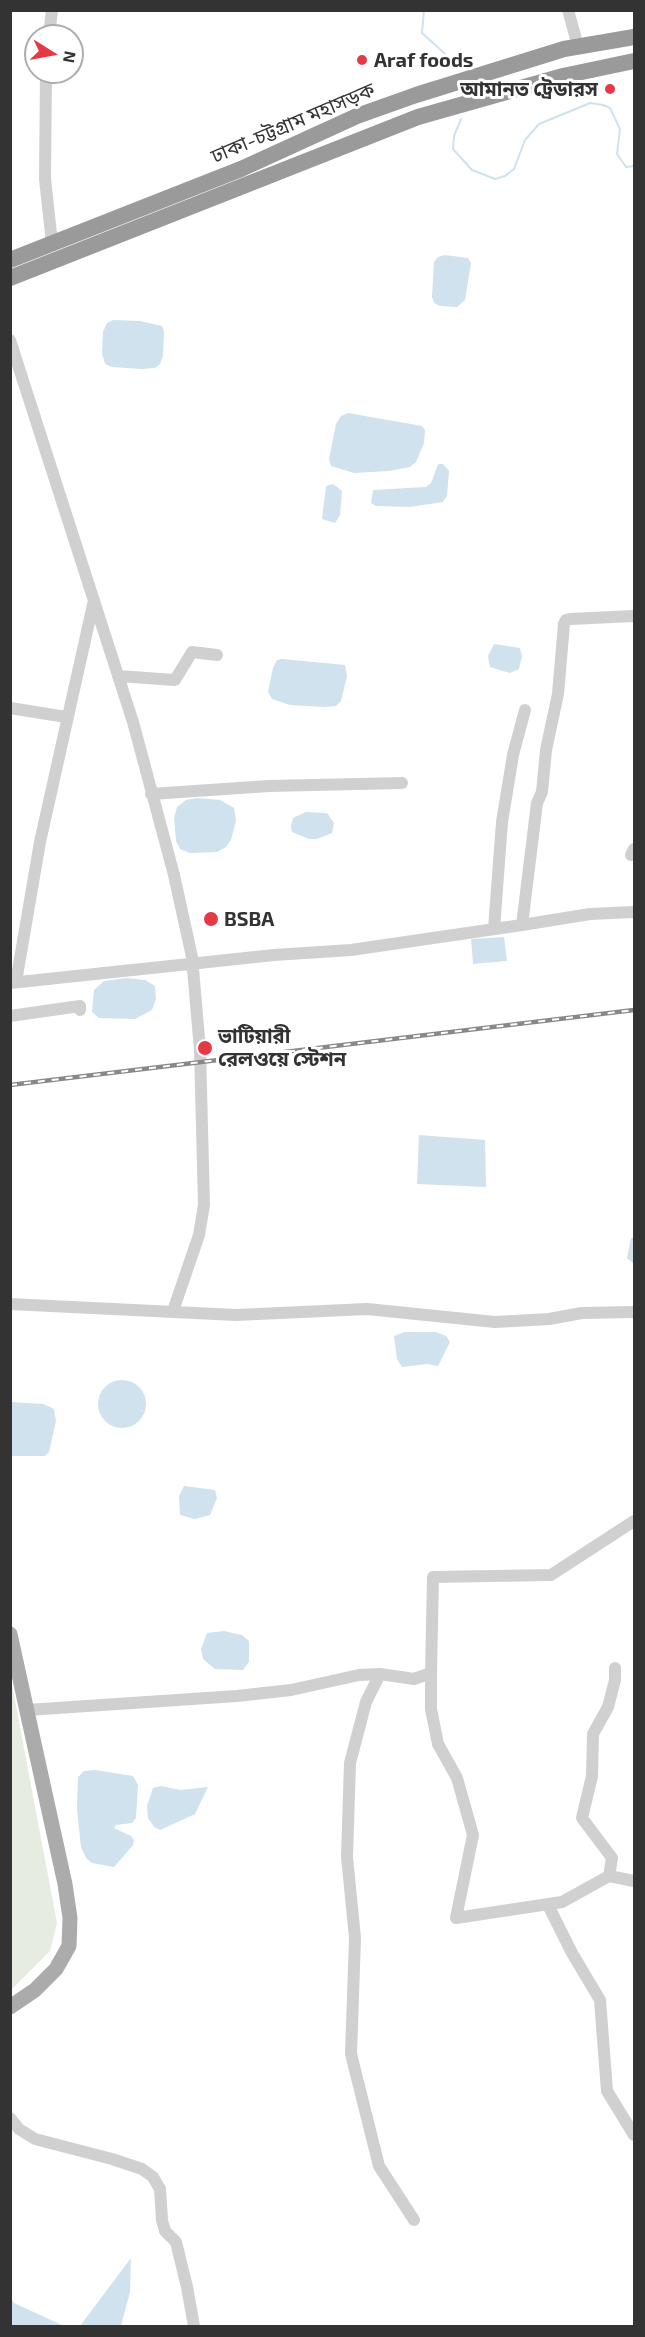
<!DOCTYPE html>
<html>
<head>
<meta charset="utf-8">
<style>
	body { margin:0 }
	#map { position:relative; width:645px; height:2337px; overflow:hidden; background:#fff; font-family:"Exo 2",sans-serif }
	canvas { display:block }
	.frame { position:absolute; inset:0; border:12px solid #333; pointer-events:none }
	.north { position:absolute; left:24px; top:24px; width:60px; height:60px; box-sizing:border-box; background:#fff; border:2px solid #adadad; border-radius:50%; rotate:101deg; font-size:16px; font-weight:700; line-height:24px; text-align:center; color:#333 }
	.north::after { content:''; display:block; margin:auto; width:21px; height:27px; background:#e63946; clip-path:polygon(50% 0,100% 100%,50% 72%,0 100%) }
</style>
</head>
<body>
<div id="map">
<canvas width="645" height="2337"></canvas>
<div class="frame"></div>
<div class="north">N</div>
</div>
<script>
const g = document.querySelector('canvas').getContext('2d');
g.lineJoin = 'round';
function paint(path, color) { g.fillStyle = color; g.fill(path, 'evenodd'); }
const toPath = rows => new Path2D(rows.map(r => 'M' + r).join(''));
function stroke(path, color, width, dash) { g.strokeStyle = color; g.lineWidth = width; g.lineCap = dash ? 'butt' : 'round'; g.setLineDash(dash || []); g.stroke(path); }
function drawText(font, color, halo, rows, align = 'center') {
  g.font = font + ' "Exo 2","Noto Sans Bengali",sans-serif'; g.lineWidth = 6; g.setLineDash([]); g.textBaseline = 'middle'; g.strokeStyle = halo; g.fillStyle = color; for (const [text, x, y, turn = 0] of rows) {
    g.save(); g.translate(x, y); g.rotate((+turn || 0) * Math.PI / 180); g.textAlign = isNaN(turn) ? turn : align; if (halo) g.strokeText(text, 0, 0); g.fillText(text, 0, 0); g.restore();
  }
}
paint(toPath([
	[10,1674,57,1923,50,1951,11,1990]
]), '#e6ecdf');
paint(toPath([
	[445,255,468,258,471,263,465,300,457,307,440,306,434,303,432,297,434,262,438,257],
	[113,320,140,321,162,326,164,331,163,356,160,364,155,368,142,369,112,367,105,364,102,353,103,332,107,323],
	[348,413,422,426,425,430,424,443,416,462,410,467,389,471,354,473,331,466,329,459,336,424,341,416],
	[438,464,443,464,449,471,447,496,443,502,410,507,376,506,371,503,373,490,426,487,431,483],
	[333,484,342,491,340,515,335,523,322,519,326,486],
	[494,644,520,648,522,656,519,669,510,673,490,667,488,656],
	[282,659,345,665,347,676,341,701,336,706,324,707,290,705,272,699,268,692,273,668,277,660],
	[197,798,220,800,234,808,236,821,231,840,226,847,217,852,190,853,180,849,176,841,174,818,177,807,186,800],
	[306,812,327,813,334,823,332,833,317,839,309,839,292,832,291,826,293,818],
	[504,937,507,961,473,964,471,939],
	[126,978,145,980,155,986,156,999,152,1010,135,1019,99,1018,92,1012,94,990,104,981],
	[419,1135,485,1140,486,1187,417,1184],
	[631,1238,634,1238,634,1264,627,1258],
	[405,1332,436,1332,446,1336,450,1342,438,1366,427,1364,402,1367,397,1359,394,1336],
	'98 1404a24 24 0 1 1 48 0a24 24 0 1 1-48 0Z',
	[11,1402,43,1404,54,1409,56,1421,49,1452,45,1456,11,1456],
	[184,1486,215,1490,217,1498,210,1515,195,1519,180,1515,179,1496],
	[224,1631,242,1635,249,1641,249,1662,243,1670,215,1669,203,1659,201,1649,207,1633],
	[95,1770,133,1776,138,1785,136,1818,132,1823,116,1825,114,1828,131,1836,134,1840,133,1845,114,1867,92,1863,86,1858,81,1847,77,1809,78,1777,84,1771],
	[161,1786,180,1790,208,1787,195,1814,160,1830,154,1827,148,1818,147,1806,153,1788],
	[131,2258,130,2292,121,2326,80,2326],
	[11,2298,14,2303,64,2326,11,2326]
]), '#cfe2ee');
stroke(toPath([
	[424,10,422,33,454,62],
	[461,119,454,136,453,149,472,170,495,179,505,176,514,169,525,140,539,124,590,103,603,105,610,108,620,129,617,154,626,167,634,166]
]), '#cfe2ee', 2);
stroke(toPath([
	[568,10,578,46],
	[49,36,52,10],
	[46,72,45,179,52,243],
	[10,340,133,722,174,875,192,957,200,1050,204,1205,199,1235,173,1311],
	[118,676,175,680,192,652,217,655],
	[10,708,66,717],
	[151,794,269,786,402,783],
	[631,855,634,849],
	[522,925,590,914,634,912],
	[494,929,502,822,513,755,525,710],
	[16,982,40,842,94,600],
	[10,983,274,955,351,950,522,925,537,803,542,792,546,750,558,694,564,624,566,620,570,619,634,616],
	[10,1016,80,1006,80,1010],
	[10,1304,236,1315,367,1309,495,1322,549,1319,582,1313,634,1312],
	[431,1673,433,1577,551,1575,634,1521],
	[380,1674,366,1702,350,1763,347,1857,355,1938,351,2054,379,2166,414,2220],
	[27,1710,237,1696,291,1690,359,1675,380,1674,414,1679,431,1673,431,1709,438,1744,457,1778,473,1835,456,1918,562,1902,609,1876,634,1881],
	[609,1876,612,1858,582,1818,592,1776,593,1734,608,1707,615,1680,615,1668],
	[548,1905,572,1953,600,2000,607,2091,634,2135],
	[10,2118,19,2129,35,2139,112,2159,142,2169,153,2177,160,2189,162,2220,165,2231,176,2242,187,2287,194,2326]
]), '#d0d0d0', 12);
stroke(toPath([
	[10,1634,65,1884,70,1918,69,1946,56,1969,35,1990,10,2007]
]), '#ababab', 15);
stroke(toPath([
	[10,260,241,169,357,116,416,95,564,49,634,37],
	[10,278,418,117,563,76,634,61]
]), '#9a9a9a', 16);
const rail = toPath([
	[10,1085,634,1010]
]);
stroke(rail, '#888', 4.5);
stroke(rail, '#fff', 2, [7]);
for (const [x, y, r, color] of [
	[362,60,6,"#e63946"],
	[610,89,6,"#e63946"],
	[211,919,8,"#e63946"],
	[205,1048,8,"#e63946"]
]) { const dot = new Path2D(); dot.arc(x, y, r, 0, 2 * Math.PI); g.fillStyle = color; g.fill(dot); stroke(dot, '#fff', 2); }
drawText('bold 20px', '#333', '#fff', [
	["Araf foods",374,60],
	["আমানত ট্রেডারস",598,89,"right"],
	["BSBA",224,919],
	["ভাটিয়ারী",218,1036],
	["রেলওয়ে স্টেশন",218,1059]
], 'left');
drawText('20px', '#333', '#fff', [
	["ঢাকা-চট্টগ্রাম মহাসড়ক",293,123,-23]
]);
</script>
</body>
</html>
